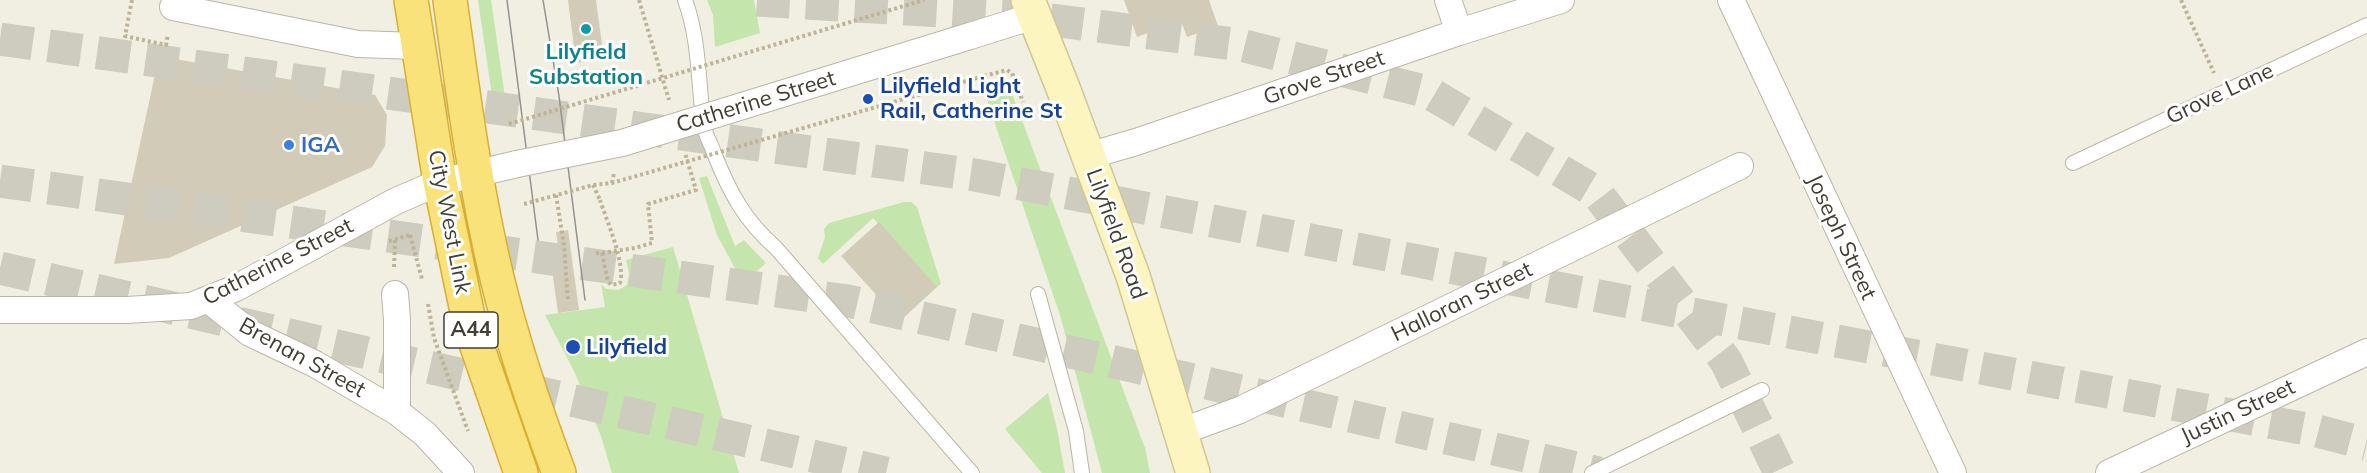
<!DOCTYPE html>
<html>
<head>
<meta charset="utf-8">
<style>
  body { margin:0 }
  canvas { display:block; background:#f1eee2 }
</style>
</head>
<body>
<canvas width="2367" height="473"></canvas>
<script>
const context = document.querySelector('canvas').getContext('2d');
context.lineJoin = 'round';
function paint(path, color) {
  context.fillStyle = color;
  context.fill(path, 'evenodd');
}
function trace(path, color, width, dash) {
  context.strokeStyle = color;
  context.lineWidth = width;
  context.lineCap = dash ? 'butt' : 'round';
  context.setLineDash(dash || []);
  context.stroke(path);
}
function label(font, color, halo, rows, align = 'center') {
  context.font = font + ' Mulish,sans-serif';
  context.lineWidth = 6;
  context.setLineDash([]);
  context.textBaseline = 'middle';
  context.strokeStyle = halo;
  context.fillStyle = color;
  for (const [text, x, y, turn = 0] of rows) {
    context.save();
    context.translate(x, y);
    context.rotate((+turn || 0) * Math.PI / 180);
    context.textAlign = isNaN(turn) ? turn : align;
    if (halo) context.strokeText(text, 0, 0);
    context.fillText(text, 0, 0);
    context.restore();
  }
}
const green = new Path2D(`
  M478 0H491L508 118 496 123Z
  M707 0H754L760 33 715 47 713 15Z
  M1011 91 1145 448 1150 473H1102L1060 315 987 100Z
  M707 176 735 246 744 240 766 263 743 283 717 235 699 178Z
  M904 202H911L917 207 941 284 937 287 873 218 823 264 818 258 825 237 824 229 829 223Z
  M673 247 739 473H612L601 436 575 373 545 315 605 307 600 277 601 284 606 289 618 290 627 285 629 274 626 260Z
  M1048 393 1057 429 1065 473H1042L1005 429Z`);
const building = new Path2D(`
  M568 0H596L604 59 576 63Z
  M1124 0H1209L1218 26 1187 37 1181 21 1137 37Z
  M159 56 375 95 387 115 385 146 372 167 169 258 114 264Z
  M879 222 937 287 900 321 841 256Z
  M568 230 579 310 558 313 549 248 558 246 556 232Z`);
const motorwayTunnel = new Path2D(`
  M757 0 1022 16 1241 45 1428 92 1596 192 1726 361 1780 473
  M0 39 975 175 1676 311 2317 431 2367 444
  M0 181 848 301 1599 473
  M0 268 886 473`);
const path = new Path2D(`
  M132 0 125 36 166 45 168 34
  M639 0 669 100
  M2181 0 2214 73
  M984 76 1007 70 1012 73 1023 102
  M612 183 614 173
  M593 185 600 200
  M556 195 564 245 568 302
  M410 235 422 279
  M389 241 410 235
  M596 253H602L604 263
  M602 253 635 248 652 243 648 204 696 190 685 153
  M394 267 395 240
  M428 304 434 338 468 431`);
const service = new Path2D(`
  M685 0C700 41 698 84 704 127 706 136 711 144 714 153 729 191 744 220 776 248L972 473
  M2073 163 2367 25
  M1038 294 1076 431 1082 473
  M1592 473 1762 390`);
const minor = new Path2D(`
  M1448 0 1459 32
  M1731 0 1953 473
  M173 7 358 44 417 46
  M970 36 1034 16
  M1088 156 1136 142 1459 32 1561 0
  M395 294 397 320V412
  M209 300 250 333 315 364 397 412 425 434 461 473
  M0 310H127L191 306 236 288 396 201 440 182 517 164
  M1180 432 1240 410 1740 166
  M2109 473 2367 352`);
const secondary = new Path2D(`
  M1028 0 1063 88 1133 276 1193 473`);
const trunk = new Path2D(`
  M411 0 440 182 470 326 521 473
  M450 0C463 93 475 186 497 278 513 344 535 409 559 473`);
const tram = new Path2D(`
  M507 0 538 240
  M543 0 559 96 585 300`);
const pathBridge = new Path2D(`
  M509 124 924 0
  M600 200C606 219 626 264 620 283L612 285 608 282 604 263
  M524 204 593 185 612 183 984 76`);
const minorBridge = new Path2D(`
  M517 164 622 143 970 36`);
const markers = [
  [586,29,6,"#0f9aa8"],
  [868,99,6,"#1a4fb4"],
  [289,145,6,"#3f7fe0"],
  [573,347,8,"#1a4fb4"]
];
const shields = [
  [471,330,54]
];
const shieldNames = [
  ["A44",471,330]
];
const cultureNames = [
  ["Lilyfield",586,52],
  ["Substation",586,77]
];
const streetNames = [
  ["Grove Street",1324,78,-19],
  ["Grove Lane",2220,94,-25],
  ["Catherine Street",756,102,-17],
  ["City West Link",449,222,79],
  ["Lilyfield Road",1116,234,70],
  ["Joseph Street",1841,237,65],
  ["Catherine Street",278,262,-27],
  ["Halloran Street",1462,302,-26],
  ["Brenan Street",302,358,29],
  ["Justin Street",2238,412,-25]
];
const transitNames = [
  ["Lilyfield Light",880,86],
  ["Rail, Catherine St",880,111],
  ["Lilyfield",586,347]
];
const shopNames = [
  ["IGA",301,145]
];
paint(green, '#c4e5ab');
paint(building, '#d2cbb8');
trace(motorwayTunnel, '#cecbbf', 33, [33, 16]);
trace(service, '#bcb7a5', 16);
trace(minor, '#bcb7a5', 28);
trace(secondary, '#d0c793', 36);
trace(trunk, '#d8af35', 36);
trace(path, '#bdb497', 4, [3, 3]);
trace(service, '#fff', 14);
trace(minor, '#fff', 26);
trace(secondary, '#fdf5c0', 33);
trace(trunk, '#fae27a', 33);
trace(tram, '#929292', 1.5);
trace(minorBridge, '#bcb7a5', 28, []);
trace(pathBridge, '#bdb497', 4, [3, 3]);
trace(minorBridge, '#fff', 26);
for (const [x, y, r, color] of markers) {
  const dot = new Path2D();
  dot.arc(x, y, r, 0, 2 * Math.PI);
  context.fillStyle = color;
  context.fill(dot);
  trace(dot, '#fff', 2);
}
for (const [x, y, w] of shields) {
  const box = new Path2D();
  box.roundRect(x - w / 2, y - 18, w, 36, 4.5);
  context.fillStyle = '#fff';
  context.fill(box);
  trace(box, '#423e33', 1.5);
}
label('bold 21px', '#423e33', null, shieldNames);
label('bold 22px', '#0d838f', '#fff', cultureNames);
label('22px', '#423e33', '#fff', streetNames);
label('bold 22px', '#164399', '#fff', transitNames, 'left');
label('bold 22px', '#366cbe', '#fff', shopNames, 'left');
</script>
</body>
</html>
